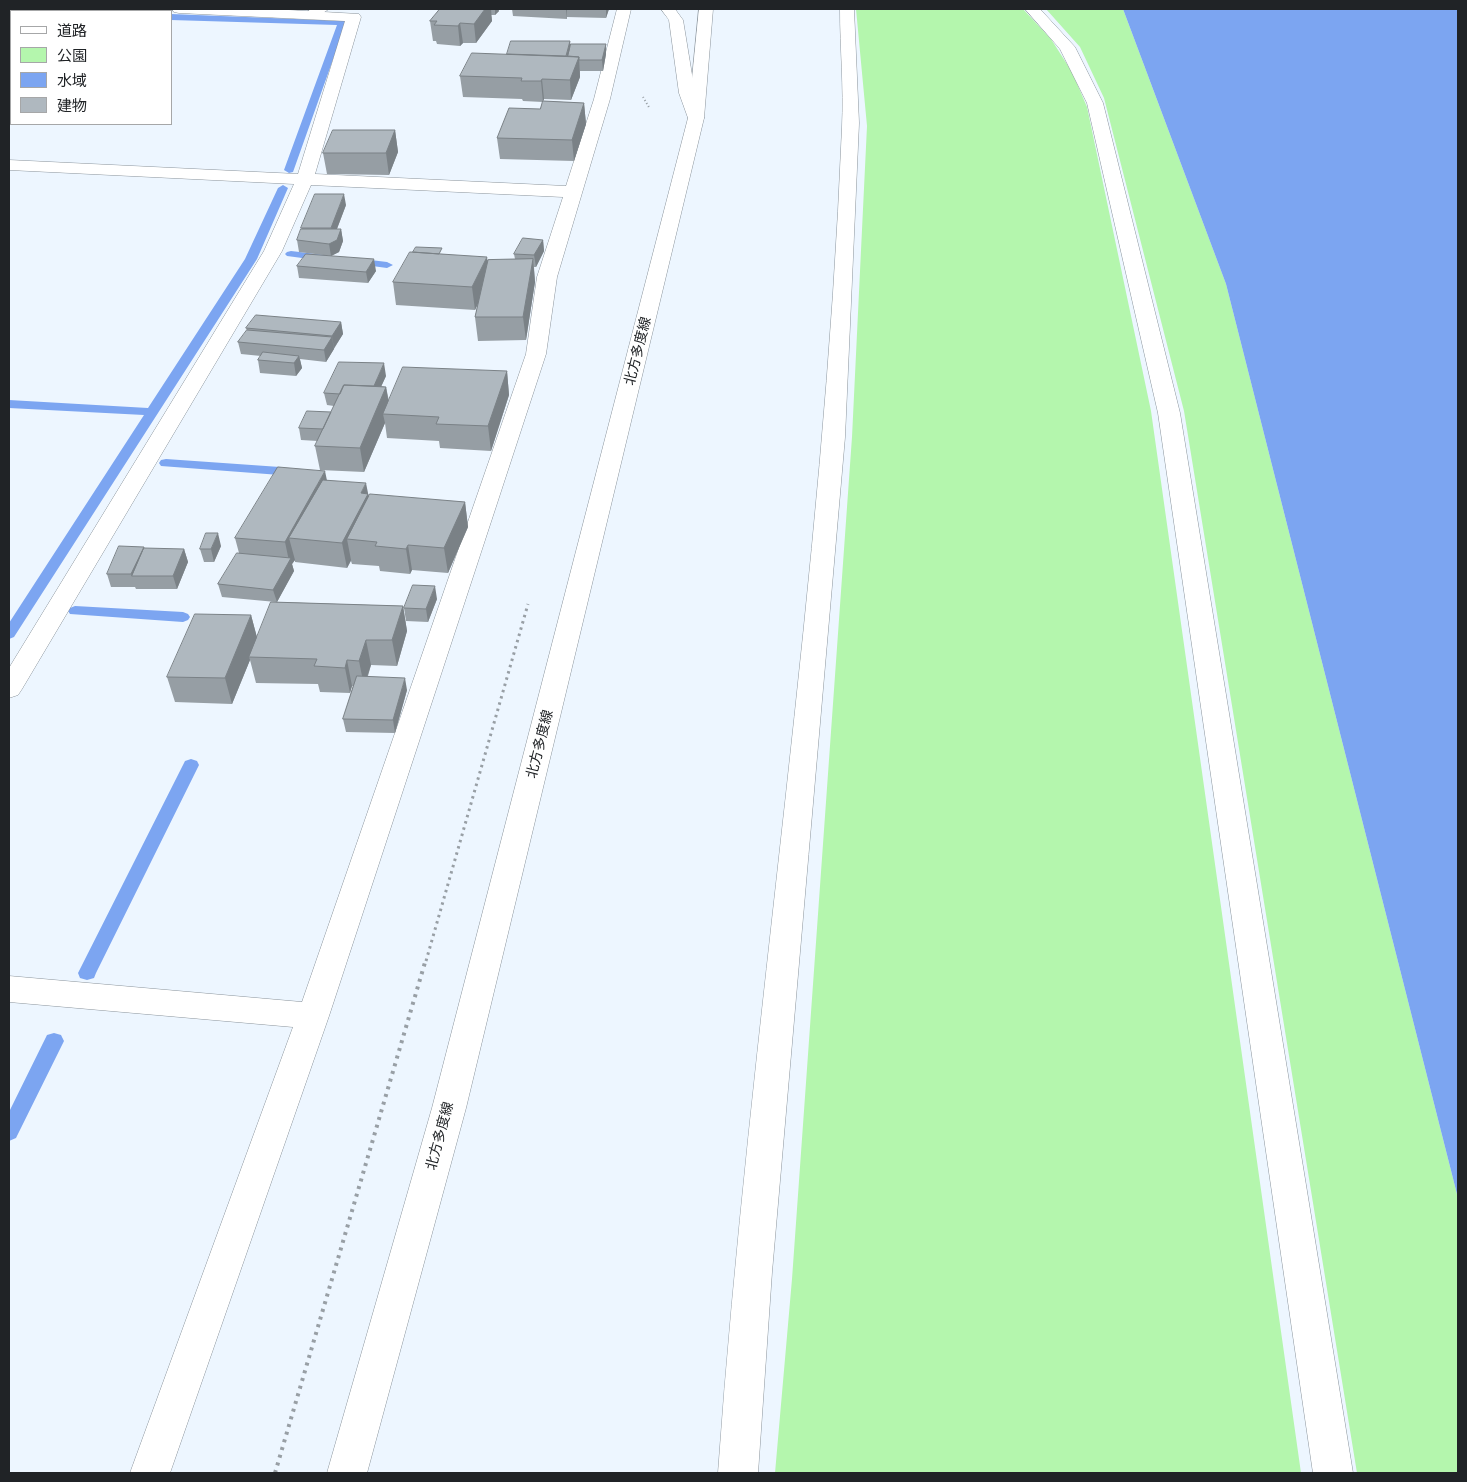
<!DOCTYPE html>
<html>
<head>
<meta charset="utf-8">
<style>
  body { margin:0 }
  #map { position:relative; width:1467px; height:1482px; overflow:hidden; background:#edf6ff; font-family:Raleway,"Noto Sans JP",sans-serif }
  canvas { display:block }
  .frame { position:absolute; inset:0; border:10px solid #202326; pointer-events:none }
  .legend { position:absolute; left:10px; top:10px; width:162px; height:115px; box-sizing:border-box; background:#fff; border:1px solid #a6a7a8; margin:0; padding:6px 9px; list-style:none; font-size:15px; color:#202326 }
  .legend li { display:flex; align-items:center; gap:10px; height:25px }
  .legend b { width:25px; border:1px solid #a6a7a8 }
</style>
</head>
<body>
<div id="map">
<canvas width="1467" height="1482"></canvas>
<div class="frame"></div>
<ul class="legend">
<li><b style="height:6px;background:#fff"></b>道路</li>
<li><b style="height:14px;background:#b4f6ad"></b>公園</li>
<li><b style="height:14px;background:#7ca5f1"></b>水域</li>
<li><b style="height:14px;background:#afb8bf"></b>建物</li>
</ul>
</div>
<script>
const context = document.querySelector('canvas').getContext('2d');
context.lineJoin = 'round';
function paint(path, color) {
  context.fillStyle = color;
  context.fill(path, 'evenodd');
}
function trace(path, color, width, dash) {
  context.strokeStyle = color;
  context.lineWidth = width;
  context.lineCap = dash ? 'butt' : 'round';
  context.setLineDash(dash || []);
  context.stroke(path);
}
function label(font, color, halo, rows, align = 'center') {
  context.font = font + ' Raleway,"Noto Sans JP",sans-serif';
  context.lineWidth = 4.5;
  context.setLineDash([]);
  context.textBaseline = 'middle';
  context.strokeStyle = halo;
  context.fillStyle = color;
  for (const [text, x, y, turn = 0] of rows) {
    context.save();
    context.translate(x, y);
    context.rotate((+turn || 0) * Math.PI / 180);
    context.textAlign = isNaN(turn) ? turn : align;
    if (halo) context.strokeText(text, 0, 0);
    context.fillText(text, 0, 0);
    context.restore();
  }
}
const green = new Path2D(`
  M856 9H1023L1051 39 1072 72 1087 107 1151 411 1301 1473H775L792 1279 852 437 867 126Z
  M1046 9H1123L1226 284 1458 1198V1473H1357L1184 411 1104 98 1080 47Z`);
const water = new Path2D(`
  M1123 9H1458V1198L1226 284Z`);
const stream = new Path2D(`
  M171 14 345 21 346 23 293 172 289 173 284 170 337 25 171 20Z
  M283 185 288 188 257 259 14 637 9 639V623L144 415 9 408V400L148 408 245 259 278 188Z
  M291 251 325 255 331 258 325 261 287 256 285 254 287 252Z
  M354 258 387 262 393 265 387 268 350 263 348 261 350 259Z
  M166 459 280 467 287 471 280 475 161 466 159 463 161 460Z
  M75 606 183 612 188 614 190 617 188 620 183 622 70 614 68 611 70 608Z
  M191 759 197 761 199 765 96 973 94 978 87 980 80 978 78 973 183 765 185 761Z
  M54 1033 61 1035 64 1041 16 1138 9 1141V1112L47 1035Z`);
const pathFar2 = new Path2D(`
  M643 97 650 109`);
const pathFar1 = new Path2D(`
  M426 961 528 604`);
const path = new Path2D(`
  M275 1473 426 959`);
const service = new Path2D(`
  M311 9H329L315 18H305L303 15Z
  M840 9H854L859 123 845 437 772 1272 758 1473H718C750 1024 824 578 842 127 844 88 840 48 840 9Z
  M1025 9H1040L1075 47 1103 103 1180 413 1353 1473H1313L1158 413 1087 103 1060 49Z`);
const minor = new Path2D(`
  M9 9H34L33 11H11V14H9Z
  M172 9H271L359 14 361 17 315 174 566 186 594 99 617 9H631L610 99 557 277 546 354 329 1016 170 1473H130L293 1027 9 1002V976L302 1002 526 354 537 277 563 197 311 185 282 251 22 689 18 695 9 698V668L264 251 294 184 9 170V160L298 174 345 21 179 13 174 12Z
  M661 9H675L683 20 695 93 704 118 702 122H690L688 118 679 93 669 20Z`);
const primary = new Path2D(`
  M699 9H713L704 118 466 1108 367 1473H327L432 1108 688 118Z`);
const wall = new Path2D(`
  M440 9H495V10V9H498L499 11 495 15H491L492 21 476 43H463L460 46 437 44 436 41H433L430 21Z
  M512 9H609L606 18 567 17V19L513 16Z
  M570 41V48L606 44V54L603 71H580V77L571 100 544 99 543 101 584 103 586 124 574 161 500 159 497 138 540 109 543 102 523 101 522 99 463 97 460 76 507 54Z
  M395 130 398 152 389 175 327 174 323 153Z
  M346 205 337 229H341L343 241 339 252 331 256 376 271 368 283 299 278 297 266 331 256 299 252 297 240 302 229 301 228Z
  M543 240 544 251 536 267H534L535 282 526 340 478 341 475 317 478 303 475 310 396 305 393 282 413 252 443 254 488 260 515 259 514 254Z
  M341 322 343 334 326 362 300 359 302 368 296 376 260 373 258 360 261 356 241 354 238 342 247 331 246 328Z
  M507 371 509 395 491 451 440 448 439 441 387 438 385 423 364 472 320 470 315 446 318 441 301 440 299 428 331 412 334 406 327 405 324 393 386 376 381 386 386 387 389 401Z
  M327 480 368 494 369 496 465 502 468 527 448 573 412 570 410 574 380 571 379 566 352 564 351 561 347 568 295 562V560L292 564 294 571 277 602 403 606 407 631 397 666 371 665 368 676 407 690 395 733 346 732 343 719 353 686H352L350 693 320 692 318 684 256 683 250 660 232 704 175 702 167 677 251 615 257 638 276 602 222 597 218 584 239 553 235 538Z
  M221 546 214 562H204L200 549Z
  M144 549H184L188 562 177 589H136L135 587H111L107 574Z
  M437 599 428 622 406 621 404 608Z`);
const shadedWall = new Path2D(`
  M485 9H491L492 21 476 43 474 24Z
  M495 9H498L499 11 495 15Z
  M566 9H567V19Z
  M606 9H609L606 18Z
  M460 23 463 43 460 46 458 26Z
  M570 41 571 51 568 60 566 58Z
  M606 44V54L603 71 602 60Z
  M579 57 580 77 571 100 570 80Z
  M542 79 544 99 543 102 541 81Z
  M584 103 586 124 574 161 572 140Z
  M395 130 398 152 389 175 386 153Z
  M344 194 346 205 333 239 331 228Z
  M341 229 343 241 339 252 331 256 329 244Z
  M543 240 544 251 536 267 534 255Z
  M487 257 490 280 475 310 472 287Z
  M374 259 376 271 368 283 366 272Z
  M533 259 535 282 526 340 523 317Z
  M341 322 343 334 334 348 332 336Z
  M332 337 334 349 326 362 324 350Z
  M299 356 302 368 296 376 294 363Z
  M384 363 386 376 372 407 370 395Z
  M507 371 509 395 491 451 488 426Z
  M386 387 390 411 383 414 385 423 364 472 360 448Z
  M325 471 330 495 289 538 295 560 292 564 294 571 277 602 273 590 289 561 285 542Z
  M366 483 373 518 347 539 351 560 347 568 342 543 361 493Z
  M465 502 468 527 448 573 444 548Z
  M218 533 221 546 214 562 211 549Z
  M408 545 412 570 410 574 406 549Z
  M144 547 148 560 132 576 131 574Z
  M184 549 188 562 177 589 173 576Z
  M435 586 437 599 428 622 426 609Z
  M403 606 407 631 397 666 392 640Z
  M251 615 258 641 249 657 250 660 232 704 225 678Z
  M366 640 371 665 364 686 359 661Z
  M347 660 352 686 350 693 345 668Z
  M405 678 407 690 395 733 393 720Z`);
const building = new Path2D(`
  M440 9H485L474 24 460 23 458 26 434 25 437 21H430Z
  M511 41H570L566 56 507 54Z
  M571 44H606L602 60H579V57L568 56Z
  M472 53 579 57 570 80 542 79 541 81H521L522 78 460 76Z
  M543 101 584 103 572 140 497 138 509 108 540 109Z
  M333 130H395L386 153H323Z
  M315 194H344L331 228H301Z
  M301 229H341L337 240 329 244 297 240Z
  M523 238 543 240 534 255 514 254Z
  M416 247 442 248 439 254 413 252Z
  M410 252 487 257 472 287 393 282Z
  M306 254 374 259 366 272 297 266Z
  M533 259 523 317H475L488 260Z
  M256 315 341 322 332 336 246 328Z
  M247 330 332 337 324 350 238 342Z
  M263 352 299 356 294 363 258 360Z
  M339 362 384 363 374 386 344 385 340 394 324 393Z
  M403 367 507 371 488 426 436 424 439 417 383 414Z
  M344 385 386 387 360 448 315 446Z
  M307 411 331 412 323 429 299 428Z
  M278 467 325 471 285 542 235 538Z
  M323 480 366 483 361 493 368 494 342 543 289 538Z
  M370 494 465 502 444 548 408 545 406 549 375 546 377 542 347 539Z
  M206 533H218L211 549H200Z
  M119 546 144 547 131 574H107Z
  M144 548 184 549 173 576H132Z
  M237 553 291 558 273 590 218 584Z
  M413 585 435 586 426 609 404 608Z
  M271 602 403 606 392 640H366L359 661 347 660 345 668 314 666 317 659 249 657Z
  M195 614 251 615 225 678 167 677Z
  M357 676 405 678 393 720 343 719Z`);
const streetNames = [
  ["北方多度線",638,351,-76],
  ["北方多度線",540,744,-76],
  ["北方多度線",440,1136,-75]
];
paint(green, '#b4f6ad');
paint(water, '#7ca5f1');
paint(stream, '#7ca5f1');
trace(service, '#8b949c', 1);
trace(minor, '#8b949c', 1);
trace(primary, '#8b949c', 1);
trace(pathFar2, '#989fa5', 2, [1, 2.5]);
trace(pathFar1, '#989fa5', 3, [2.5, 4]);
trace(path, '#989fa5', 4, [3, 5]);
paint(service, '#fff');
paint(minor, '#fff');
paint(primary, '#fff');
paint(wall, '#969ea4');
paint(shadedWall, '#7a8186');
paint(building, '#afb8bf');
trace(building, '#7a8186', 1);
label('14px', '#202326', '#fff', streetNames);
</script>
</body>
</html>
